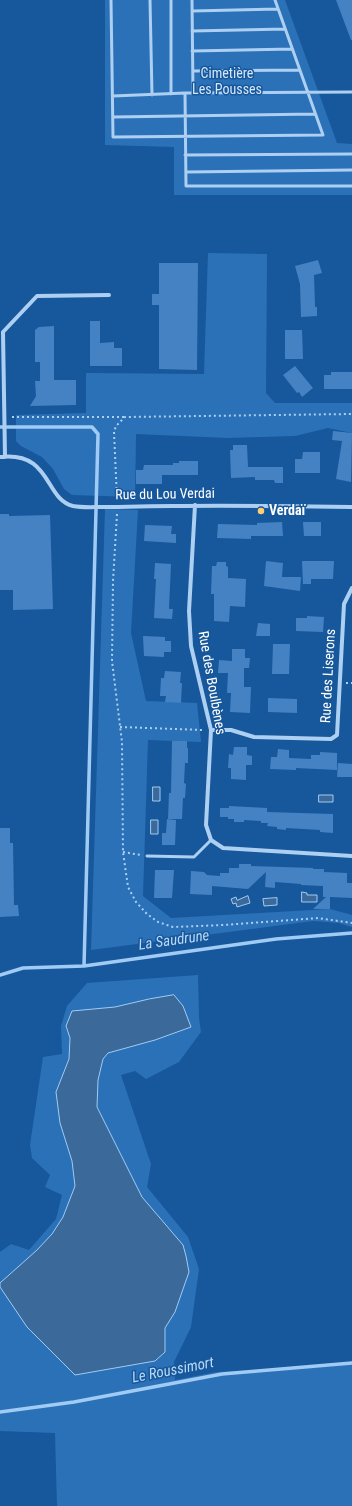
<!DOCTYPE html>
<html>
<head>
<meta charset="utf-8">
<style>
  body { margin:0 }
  canvas { display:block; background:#17579b }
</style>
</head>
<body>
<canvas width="352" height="1506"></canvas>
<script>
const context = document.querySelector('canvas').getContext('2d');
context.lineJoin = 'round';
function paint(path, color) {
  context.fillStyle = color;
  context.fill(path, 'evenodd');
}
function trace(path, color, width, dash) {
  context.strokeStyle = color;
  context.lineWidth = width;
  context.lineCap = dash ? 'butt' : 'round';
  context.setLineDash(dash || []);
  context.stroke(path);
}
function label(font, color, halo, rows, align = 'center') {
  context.font = font + ' "Roboto Condensed",sans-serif';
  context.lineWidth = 3;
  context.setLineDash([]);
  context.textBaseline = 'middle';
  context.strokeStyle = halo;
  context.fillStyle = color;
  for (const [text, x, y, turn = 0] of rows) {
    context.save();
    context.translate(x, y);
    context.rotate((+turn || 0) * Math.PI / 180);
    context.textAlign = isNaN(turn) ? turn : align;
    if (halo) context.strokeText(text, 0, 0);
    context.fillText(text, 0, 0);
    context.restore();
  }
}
const green = new Path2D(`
  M105 0H285L337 143 352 144V195H174V147L105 145Z
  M208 253 267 254 266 393 275 403H352V433L328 428 295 436 228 438 136 434 135 497 72 495 64 489 53 469 42 457 21 446 16 441V415L86 413V373L204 374Z
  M105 509 138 510 131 633 146 701 197 703 201 742 148 740 143 896 171 918 330 909 352 915V927L339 923 313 921 91 950Z
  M198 975 199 1018 201 1032 179 1062 146 1079 135 1071 121 1075 151 1164 147 1187 188 1237 199 1269 191 1327 174 1362 175 1380 216 1372 322 1367 343 1365 352 1362V1506H57L55 1433 0 1431V1252L11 1244 29 1250 56 1219 62 1195 45 1187 50 1175 32 1158 30 1145 43 1057 62 1054 61 1026 67 1006 87 983Z`);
const water = new Path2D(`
  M153 787H160V801H153Z
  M319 795H333V802H319Z
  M151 820H158V834H151Z
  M302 892 307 893V895H317V902H302Z
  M248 896 250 903 237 907 236 903 233 904 231 899 236 897 237 900Z
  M277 898V905L264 906 263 899Z
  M174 995 183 1006 191 1027 155 1040 108 1053 103 1059 98 1080 97 1107 142 1197 183 1245 186 1256 189 1272 175 1312 165 1328V1352L155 1361 75 1375 27 1327 0 1287V1283L37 1250 52 1234 63 1217 75 1186 72 1161 60 1123 56 1092 69 1059 70 1038 66 1026 72 1011 115 1007 149 999Z`);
const stream = new Path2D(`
  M0 427H92L98 434 84 966
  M0 975 23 968 84 966 276 939 352 933
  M0 1412 74 1402 222 1374 352 1363`);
const building = new Path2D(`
  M336 0H352V40H351Z
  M318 260 322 273 314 275 315 307H317V316L301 317 300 284 295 266Z
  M159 263H198L197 370 159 369V305H152V294H159Z
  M90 321H100V343L114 342V348H122V366H90Z
  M54 326V380H76V405L30 406 36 396 35 381H40V362H35V330L39 327Z
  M285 330H302L303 359H285Z
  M295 366 313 388 302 397 299 392 297 393 283 375Z
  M331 372H352V389H324V375H331Z
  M333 431 352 433 351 482 336 479 342 441 332 440Z
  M233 445H247L248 467H283V483H275L274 480H255V477L231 478 230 450H233Z
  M303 452H320V473H295V459H302Z
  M179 461H198V475H162V484H136V470H143L144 465H173V463H179Z
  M0 514H9V516L50 515 53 609 13 610V590H0Z
  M282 522 283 536H251V539L217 538 218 524 257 525V523Z
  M303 522H321V536H304Z
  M145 525 172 526 171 534H176V543L144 541Z
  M266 561 283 563 282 577H301L300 591 264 586Z
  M302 561H334L333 579H311V584H303Z
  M217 562H226V566L228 567V578L246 579 245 607 230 606 229 622 214 621V594H211L212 566H216Z
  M155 563 171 564 169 609H173L172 619 154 618 156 579H154Z
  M307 616 324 617 323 632 296 631V618H307Z
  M258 623 270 624V636H256Z
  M143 636 165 637V641H171V652H164V657L144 656Z
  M273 644H290L289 674H272Z
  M232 649H245V658H250L249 668H244V687H251L250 713 230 712 231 693H227L228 673H218L219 660 232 661Z
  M165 671 181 672 180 683H182L181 703 165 702 166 696H160L161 678H164Z
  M268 698 297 699V713L268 712Z
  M172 741H187V748H188V763H185L184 783 186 784 185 798H183L182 819H168L169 793H171Z
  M234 747H247V755L252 756V765H246V780L231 779V768H228L229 754 233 755Z
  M278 749 289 750V758L311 759V755H320V752L337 753V770L296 768V770L270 769 271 757H277Z
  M338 763 352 764V777H337Z
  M229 806 267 808V812L333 814V833L320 832V830L286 828V830L277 829V827L267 826 268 823H261V821L244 820V822H234V819H228V817H220V808H229Z
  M167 819 176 820 175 845H162V833H166Z
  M0 828H10V843H13L14 905H18L19 916 0 917Z
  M239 864H251V866L313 868V869H324V872L347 873V883H352V898L330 897V909H313L326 897H323V886L301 885V884L275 882V888L265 887 266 872 248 889 212 886V895L190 894 191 871 204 872 207 875 220 876V873H229V868H239Z
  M155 870H174L172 898H154Z`);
const path = new Path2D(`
  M12 417H124
  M117 499 114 432 116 426 125 417 352 414
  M117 514 113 581 112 661 122 742 123 852 128 887 136 902 147 914 158 922 173 927 224 925 318 918 352 923
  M346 683H352
  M120 727 203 730
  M123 852 141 855`);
const lane = new Path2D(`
  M111 0 113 137 323 135 275 0
  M150 0 152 95
  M171 0V94
  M192 0 193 93
  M192 11 278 9
  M192 31 285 29
  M192 51 292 49
  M193 71 299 70
  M185 93 186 186H352
  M113 96 185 93 352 92
  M113 117 315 114
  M185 155 352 154
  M186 172 352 170
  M147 856 194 857 211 840`);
const street = new Path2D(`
  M0 457C52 451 44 499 73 506 83 508 94 507 103 507 127 507 150 506 173 506 233 505 292 506 352 507
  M5 457 3 332 37 296 109 295
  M195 505 189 611 191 646 211 730 206 825 211 840 223 848 352 856
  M211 730H231L254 737 331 739 337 735 344 604 352 588`);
const markers = [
  [261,511,4,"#ffce6e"]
];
const parkNames = [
  ["Cimetière",227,74],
  ["Les Pousses",227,90]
];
const streetNames = [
  ["Rue du Lou Verdai",165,495,-1],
  ["Rue des Liserons",329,676,-87],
  ["Rue des Boulbènes",211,683,80]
];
const poiNames = [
  ["Verdaï",269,511]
];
const waterNames = [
  ["La Saudrune",174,941,-8],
  ["Le Roussimort",173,1371,-11]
];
paint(green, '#2b71b8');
paint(water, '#3b6999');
trace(water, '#a0cbf4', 1);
trace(stream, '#a0cbf4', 3.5);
paint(building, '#4482c3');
trace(path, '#adcff2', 2, [2, 3]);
trace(lane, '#adcff2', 3);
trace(street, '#adcff2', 4);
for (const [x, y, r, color] of markers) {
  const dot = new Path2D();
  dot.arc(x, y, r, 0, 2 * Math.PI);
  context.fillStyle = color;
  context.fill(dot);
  trace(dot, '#17579b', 1.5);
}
label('14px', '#d5e8fc', '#17579b', parkNames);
label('14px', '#fff', '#17579b', streetNames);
label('bold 14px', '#fff', '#17579b', poiNames, 'left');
label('italic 15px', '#b9d9f8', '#17579b', waterNames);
</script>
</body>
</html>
